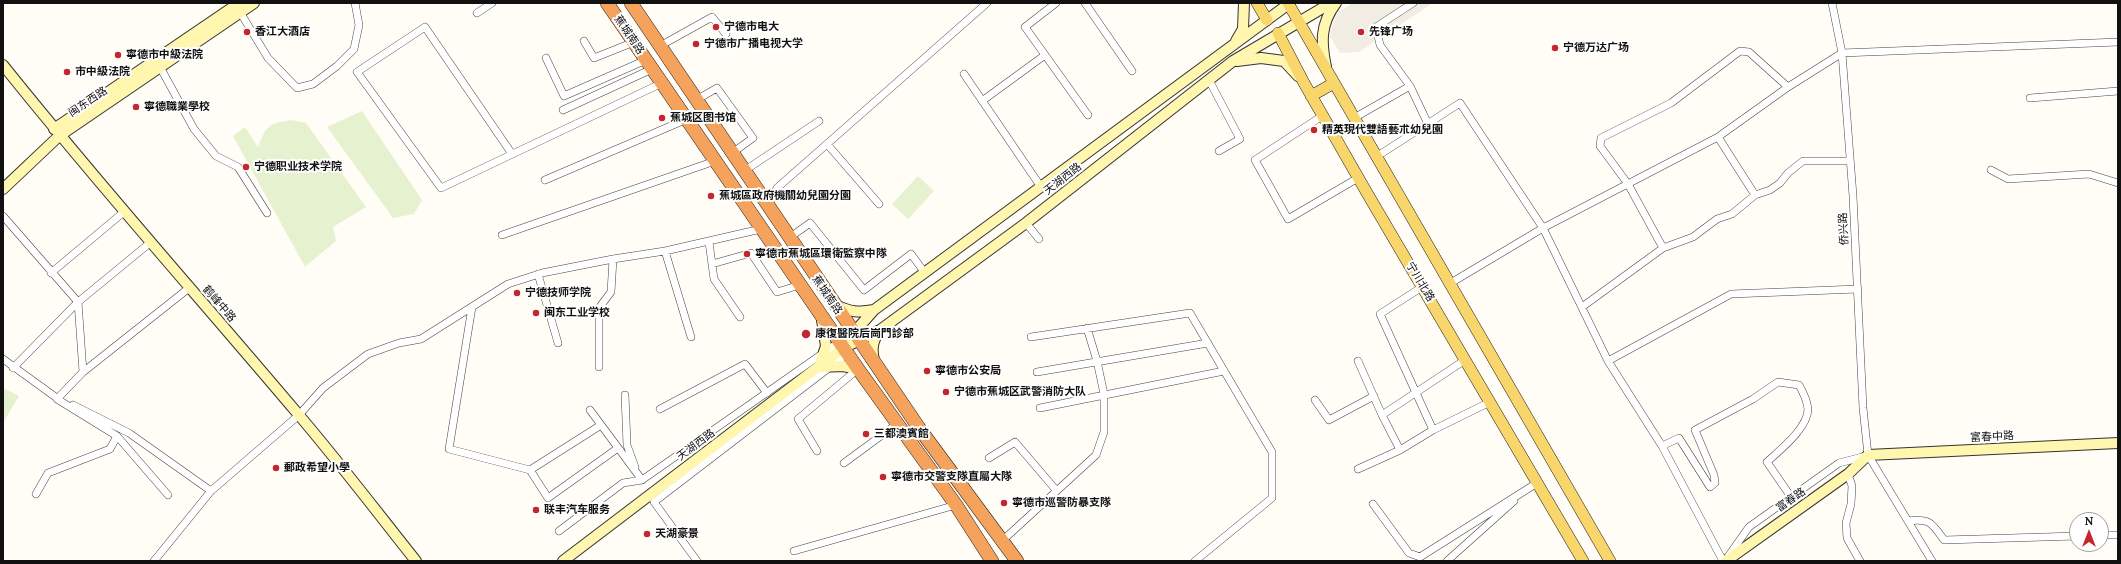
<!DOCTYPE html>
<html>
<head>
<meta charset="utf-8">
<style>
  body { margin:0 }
  #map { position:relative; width:2121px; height:564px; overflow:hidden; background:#fffdf5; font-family:Lora,serif }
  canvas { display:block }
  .frame { position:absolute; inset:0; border:4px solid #111; pointer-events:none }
  .north { position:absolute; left:2069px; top:512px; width:40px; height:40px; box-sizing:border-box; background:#fff; border:1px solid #a0a0a0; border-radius:50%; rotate:0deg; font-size:11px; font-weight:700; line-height:16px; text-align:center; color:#111 }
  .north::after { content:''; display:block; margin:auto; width:14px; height:18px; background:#c4262e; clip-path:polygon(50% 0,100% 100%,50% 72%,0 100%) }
</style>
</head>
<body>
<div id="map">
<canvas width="2121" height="564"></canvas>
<div class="frame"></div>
<div class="north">N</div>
</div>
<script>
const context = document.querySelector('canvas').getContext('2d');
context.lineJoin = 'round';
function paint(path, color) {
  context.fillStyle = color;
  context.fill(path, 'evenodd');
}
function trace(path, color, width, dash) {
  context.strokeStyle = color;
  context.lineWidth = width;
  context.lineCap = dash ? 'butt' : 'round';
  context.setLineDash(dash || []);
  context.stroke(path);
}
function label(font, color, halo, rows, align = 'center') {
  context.font = font + ' Lora,"Noto Sans SC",serif';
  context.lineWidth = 4;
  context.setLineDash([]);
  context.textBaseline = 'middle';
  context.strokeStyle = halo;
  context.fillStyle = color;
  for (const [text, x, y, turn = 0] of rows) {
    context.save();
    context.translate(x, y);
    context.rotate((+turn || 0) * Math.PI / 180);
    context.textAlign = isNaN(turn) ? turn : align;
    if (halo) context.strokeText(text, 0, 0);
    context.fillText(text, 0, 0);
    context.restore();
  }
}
const pitch = new Path2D(`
  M362 111 422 200 414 214 393 218 327 127Z
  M291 120 306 123 366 207 333 227 336 241 305 267 233 136 245 127 258 147C267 125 268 124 291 120Z
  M918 176 934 191 908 219 892 204Z
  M3 388 19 396 3 423Z`);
const plaza = new Path2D(`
  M1353 3H1433L1359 52 1340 53 1330 36 1332 27 1338 12Z`);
const street = new Path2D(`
  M1056 3 1025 27 1088 115
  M1085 3 1132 71
  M1413 3 1376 27 1380 45 1410 86 1428 124
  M1832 3 1842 53 1853 196 1863 408 1868 455 1932 561
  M240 12 268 58 297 88 313 84 337 66 354 49 359 25 355 3
  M477 13 492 3
  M584 41 594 58 634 42
  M660 46 712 17 726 34
  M546 58 564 96 646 60
  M160 67 194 129 216 156 238 167 267 213
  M964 74 1041 187
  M1209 80 1240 139 1219 151
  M2030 98 2118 91
  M696 100 717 88 753 138 732 153
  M982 101 1045 55
  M563 110 652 69
  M1322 116 1255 160 1288 219 1358 178
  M1354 118 1410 86
  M1718 137 1755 195
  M827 144 879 204
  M512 154 425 27 357 72 441 188 662 83
  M1376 157 1460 103 1543 228 1608 361 1662 446 1723 561
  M1991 170 2008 179 2089 174 2118 183
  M744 171 819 121
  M545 180 687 119
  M768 206 777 188 987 3
  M3 216 78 302 83 372 57 399 117 436 168 495
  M1026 223 1039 239
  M502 235 715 161
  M789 238 810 223 864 290 911 254 925 273
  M709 242 714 279 740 317
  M1663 248 1628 184 1600 146 1601 138 1671 103 1740 51 1749 52 1788 87
  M665 251 691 337
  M712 264 751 253 777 292 800 285
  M51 273 125 211
  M538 274 558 343
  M1449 284 1543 228 1718 137 1788 87 1842 53 2118 42
  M1422 287 1380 314 1433 430 1490 402
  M472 307 449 449 530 470
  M1582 307 1663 248 1693 237 1717 219 1732 214 1755 195 1770 190 1780 183 1788 173 1803 161H1850
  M1031 337 1190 313 1272 452V498L1195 561
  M3 359 61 401
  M1358 361 1382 415
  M1608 361 1731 294 1858 289
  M599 367V308L611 292 613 259
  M13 368 78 302 151 242
  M83 372 189 288
  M1037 372 1208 343
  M625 395 627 445 635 467
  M1315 400 1329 420 1374 396
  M73 405 129 433 211 491
  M1040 408 1224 371
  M660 409 745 364 767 393
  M590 410 642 480 839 342
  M601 425 530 470 548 498 618 448
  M1433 430 1400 450 1382 415 1465 360
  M1662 446 1679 438 1710 487 1715 483 1714 475 1695 430 1753 399 1778 382 1799 385C1803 392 1807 400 1808 409 1808 428 1780 450 1767 462L1791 497
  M817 451 798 419 858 369
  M989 458 1015 442 1056 490
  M844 463 897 424
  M1358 469 1400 450
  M1848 474 1852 486 1851 504 1846 523 1847 538 1860 561
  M36 494 48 473 110 449 117 436
  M1373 504 1409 553 1420 557 1537 483
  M1908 521C1930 518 1932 523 1944 540L2077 536
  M559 531 623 483 642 480
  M2101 535H2118
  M1003 540 1096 455 1104 432V394L1097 361 1087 328
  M794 551 956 505
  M1727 558 1749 527 1839 463 1866 456
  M154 561 211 491 299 415 323 388 368 354 399 343 421 339 508 284 542 273 613 259 665 251 761 229
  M697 561 654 502 847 354
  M1447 561 1514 501`);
const secondary = new Path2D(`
  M1236 41 1243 29 1244 3
  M1237 61 1261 58 1284 61 1298 76
  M3 65C98 184 200 298 298 414 339 462 377 512 416 561
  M1326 67C1321 43 1320 24 1336 3
  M54 129 239 3
  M3 189 59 136 254 3
  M836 305C850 312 859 313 874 310
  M850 337 874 310 1290 3
  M874 360C871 348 873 340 880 330
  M819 367 826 346 822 320
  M819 367 843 366 858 369
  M563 561 843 348 880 330 1026 223 1233 61 1331 3
  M1726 561 1848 474 1868 455 2118 443`);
const primary = new Path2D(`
  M1257 3 1267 20
  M1288 3 1610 561
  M1278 33 1304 83 1367 193 1583 561
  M1311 96 1334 83`);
const highway = new Path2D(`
  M607 3 858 369 956 505 992 561
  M631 3 919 428 1017 561`);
const markers = [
  [716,27,4,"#c4262e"],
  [247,32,4,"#c4262e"],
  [1361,32,4,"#c4262e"],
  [696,44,4,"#c4262e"],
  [1555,48,4,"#c4262e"],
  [118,55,4,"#c4262e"],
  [67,72,4,"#c4262e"],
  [136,107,4,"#c4262e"],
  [662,118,4,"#c4262e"],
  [1314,130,4,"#c4262e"],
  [246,167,4,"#c4262e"],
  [711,196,4,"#c4262e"],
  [747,254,4,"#c4262e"],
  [517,293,4,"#c4262e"],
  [536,313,4,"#c4262e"],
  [806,334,5,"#c4262e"],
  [927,371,4,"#c4262e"],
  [946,392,4,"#c4262e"],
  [866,434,4,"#c4262e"],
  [276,468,4,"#c4262e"],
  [883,477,4,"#c4262e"],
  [1004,503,4,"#c4262e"],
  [536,510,4,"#c4262e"],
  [647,534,4,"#c4262e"]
];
const poiNames = [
  ["宁德市电大",724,27],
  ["香江大酒店",255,32],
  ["先锋广场",1369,32],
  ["宁德市广播电视大学",704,44],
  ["宁德万达广场",1563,48],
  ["寧德市中級法院",126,55],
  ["市中級法院",75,72],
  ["寧德職業學校",144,107],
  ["蕉城区图书馆",670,118],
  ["精英現代雙語藝朮幼兒園",1322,130],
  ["宁德职业技术学院",254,167],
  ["蕉城區政府機關幼兒園分園",719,196],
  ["寧德市蕉城區環衛監察中隊",755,254],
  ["宁德技师学院",525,293],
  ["闽东工业学校",544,313],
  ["康復醫院后崗門診部",815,334],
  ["寧德市公安局",935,371],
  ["宁德市蕉城区武警消防大队",954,392],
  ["三都澳賓館",874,434],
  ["郵政希望小學",284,468],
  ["寧德市交警支隊直屬大隊",891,477],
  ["寧德市巡警防暴支隊",1012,503],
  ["联丰汽车服务",544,510],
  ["天湖豪景",655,534]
];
const streetNames = [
  ["蕉城南路",629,35,56],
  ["闽东西路",88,102,-34],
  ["天湖西路",1063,179,-38],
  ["侨兴路",1844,229,-93],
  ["宁川北路",1420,282,59],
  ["蕉城南路",827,295,56],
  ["鹤峰中路",219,304,49],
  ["富春中路",1992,437,-3],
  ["天湖西路",696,445,-37],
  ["富春路",1791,500,-35]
];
paint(pitch, '#e6f2cf');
paint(plaza, '#f1ede2');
trace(street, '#444', 8);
trace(secondary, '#333', 12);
trace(primary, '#222', 12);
trace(highway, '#222', 14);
trace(street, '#fff', 7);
trace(secondary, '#fff6b0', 10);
trace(primary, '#f9d66b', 11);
trace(highway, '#f5a25d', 13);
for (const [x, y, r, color] of markers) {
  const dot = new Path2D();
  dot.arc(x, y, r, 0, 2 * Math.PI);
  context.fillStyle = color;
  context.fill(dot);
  trace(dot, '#fff', 1.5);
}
label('bold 11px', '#111', '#fff', poiNames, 'left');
label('11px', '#111', '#fff', streetNames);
</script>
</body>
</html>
